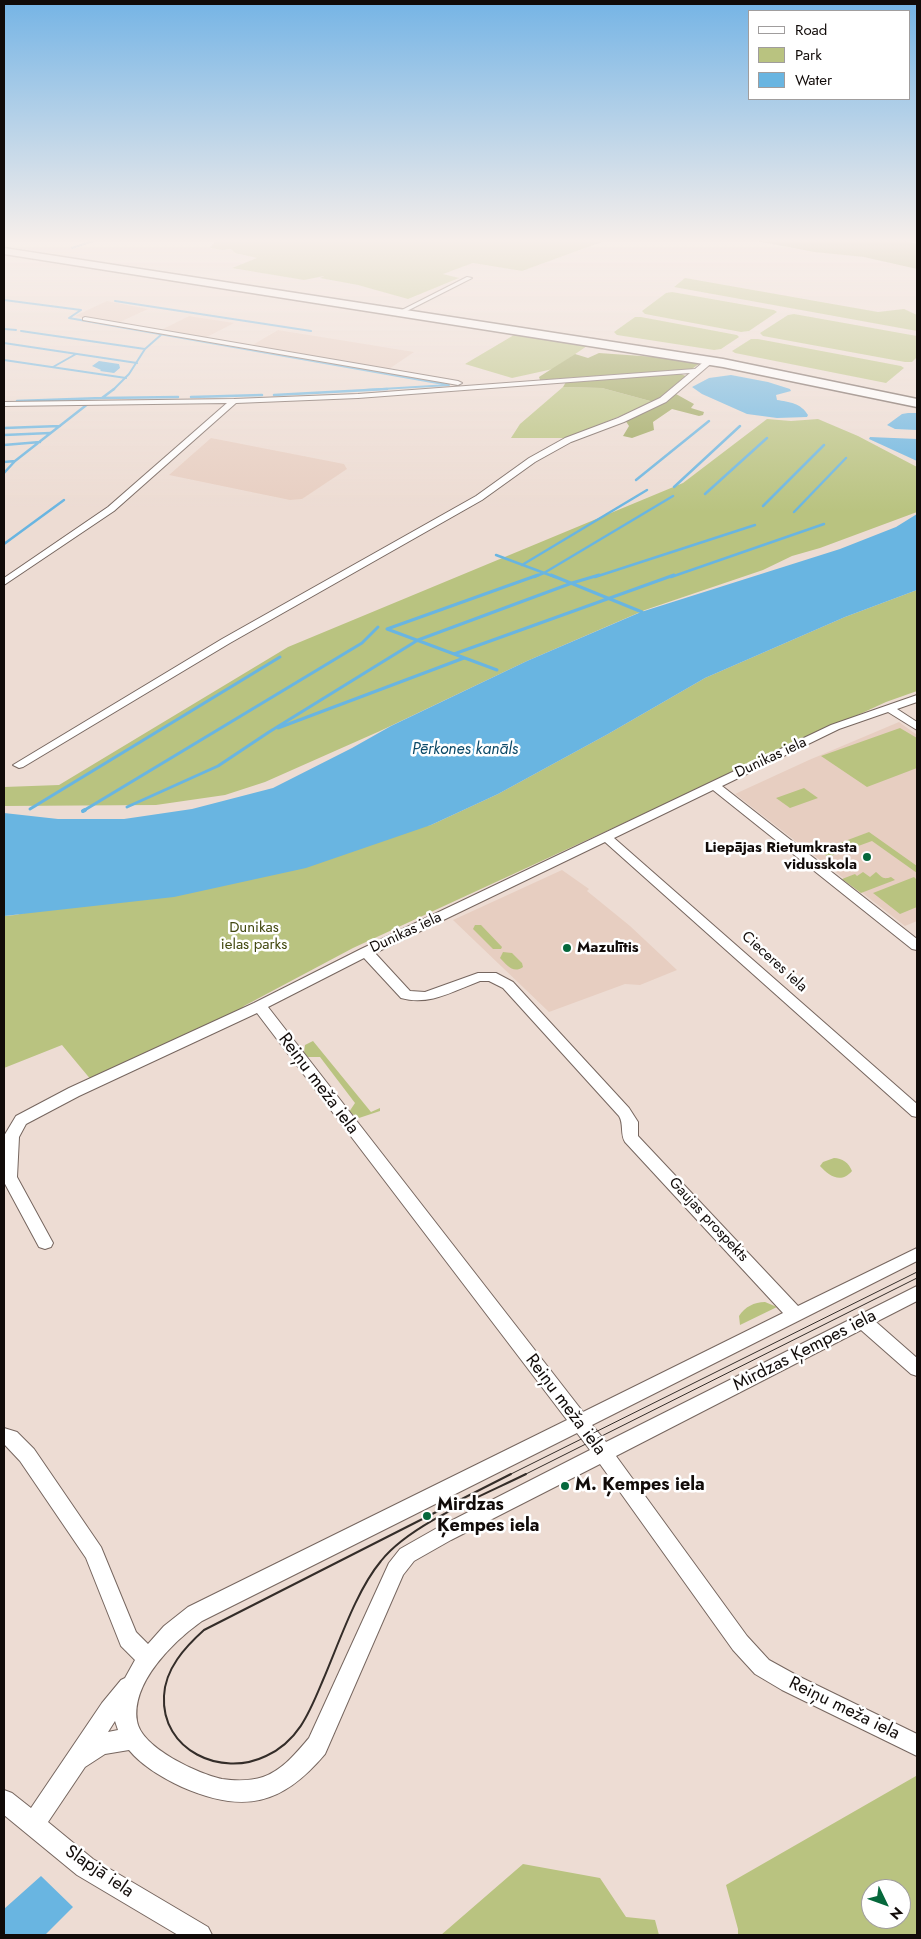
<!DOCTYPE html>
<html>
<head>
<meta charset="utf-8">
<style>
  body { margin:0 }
  #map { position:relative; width:921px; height:1939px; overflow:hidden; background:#eddcd3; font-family:Jost,sans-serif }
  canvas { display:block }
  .frame { position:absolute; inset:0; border:5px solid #110b09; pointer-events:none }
  .legend { position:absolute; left:748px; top:10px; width:162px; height:90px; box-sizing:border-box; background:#fff; border:1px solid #a09d9d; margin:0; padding:6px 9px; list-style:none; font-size:15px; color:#110b09 }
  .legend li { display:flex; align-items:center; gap:10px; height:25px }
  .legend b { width:25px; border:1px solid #a09d9d }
  .north { position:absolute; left:861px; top:1879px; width:50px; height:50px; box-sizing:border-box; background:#fff; border:1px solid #a09d9d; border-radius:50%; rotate:132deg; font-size:14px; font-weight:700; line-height:20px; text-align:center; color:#110b09 }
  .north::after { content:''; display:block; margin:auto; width:18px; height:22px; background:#06683c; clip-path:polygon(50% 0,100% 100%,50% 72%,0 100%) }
</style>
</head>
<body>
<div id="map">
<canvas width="921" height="1939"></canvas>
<div class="frame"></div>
<ul class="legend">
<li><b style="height:6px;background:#fff"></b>Road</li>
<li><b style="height:14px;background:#b9c380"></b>Park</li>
<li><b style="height:14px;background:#69b5e1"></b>Water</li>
</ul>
<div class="north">N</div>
</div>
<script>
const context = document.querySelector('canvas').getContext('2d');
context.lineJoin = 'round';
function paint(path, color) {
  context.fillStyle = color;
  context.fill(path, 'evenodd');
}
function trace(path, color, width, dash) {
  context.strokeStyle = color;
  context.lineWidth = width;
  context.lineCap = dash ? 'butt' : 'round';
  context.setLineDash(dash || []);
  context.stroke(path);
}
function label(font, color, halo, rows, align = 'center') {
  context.font = font + ' Jost,sans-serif';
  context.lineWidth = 5;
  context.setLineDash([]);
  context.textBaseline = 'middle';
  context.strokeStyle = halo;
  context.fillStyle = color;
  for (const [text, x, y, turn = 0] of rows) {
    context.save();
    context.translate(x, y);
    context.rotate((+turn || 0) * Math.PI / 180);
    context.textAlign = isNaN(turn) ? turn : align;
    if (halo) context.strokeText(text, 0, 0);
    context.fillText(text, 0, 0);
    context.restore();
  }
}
const built = new Path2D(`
  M107 301 148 309 118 323 75 316Z
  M189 316 234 323 205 338 161 330Z
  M278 330 414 352 389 369 251 346Z
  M211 438 344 464 347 469 302 499 290 500 169 475Z
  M899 722 917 735V921L905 926 735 794 809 760Z
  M562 870 589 889 587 891 630 926 677 970 640 985 625 984 549 1012 453 920Z`);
const green = new Path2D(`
  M217 240H607L522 271 473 263 443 274 459 278 408 299 358 285 320 278 324 276 304 280 232 268 257 258 235 253 231 249 222 250 210 248Z
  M685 278 878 312 904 309 917 315V331L674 287Z
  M672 292 774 310 777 312 749 331 741 332 645 314 642 311 666 293Z
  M794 314 917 336V357L912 362H905L763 336 760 333 788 315Z
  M635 317H641L737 335 739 337 721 349 714 350 617 335 614 332Z
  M514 335 587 346 553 369 512 378 465 364Z
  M751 339H758L901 366 904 368 886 383 735 353 732 351Z
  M563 387 602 388 654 402 567 438H511L520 424Z
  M767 419 791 421 818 419 858 436 917 467V512L820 548 792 556 763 570 645 610 527 661 380 731 265 782 225 795 156 805 4 806V787L59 785 288 647 683 483Z
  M917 590V691L886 702 353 948 244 1006 238 1012 92 1081 62 1045 4 1068V916L15 915 431 825 498 794 608 734 705 678 845 617Z
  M900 728 917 738V768L867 787 821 756Z
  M804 788 818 798 790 808 776 798Z
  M869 832 917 866V873L872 841 828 857 824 854 840 847 837 844Z
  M863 872 870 877 876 872C882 877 883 880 891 877L895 880 861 893 842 879 855 874 857 876Z
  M914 877 917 880V907L900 914 873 893Z
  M475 925H481L502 947 501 949H493L473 929Z
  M503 952 512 953 522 963 523 967C513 974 507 965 500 958Z
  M313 1041 371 1112 380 1108V1111L359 1118 349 1112 355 1103 320 1057H308L304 1053 305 1045Z
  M834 1158C842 1158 849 1163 852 1171 841 1184 829 1176 820 1166L823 1162Z
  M765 1302 777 1307 740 1325 739 1316C745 1307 754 1302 765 1302Z
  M916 1776 917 1935H738V1929L726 1885ZM871 1889H901V1919H871Z
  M523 1864 600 1878 626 1917 655 1920 659 1935H441Z`);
const forest = new Path2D(`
  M752 240H900L917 244V269L864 257 814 252Z
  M599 353 684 359 700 363 692 369 540 380 539 377 575 354 588 358Z
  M681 374 688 377 654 402 602 388 563 387 566 382Z
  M676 394 694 404 691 408 704 412 703 415 699 416 672 409 653 422 654 430 632 438 623 436 629 426 625 420Z`);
const water = new Path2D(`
  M99 361 119 364 120 368 114 373 100 371 101 370 92 366Z
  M731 375 768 382 790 389 791 391 776 395 777 400C789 402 801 403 808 415L807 417 777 418 747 414 702 394 692 387 709 378Z
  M908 413H917V430L895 429 887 425 902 414Z
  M870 437 917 439V461L869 439Z
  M917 514V590L845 617 705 678 608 734 498 794 431 825 306 868 174 897 4 916V813L58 819H124L192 809 273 788 352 748 391 726 527 661 641 612 840 549 896 527Z
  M41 1876 73 1907 45 1935H4V1909Z`);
const streamFar3 = new Path2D(`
  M72 248 96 240
  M4 300 81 310 69 318 449 385 365 390
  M115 301 311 331
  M4 329 16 330
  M21 331 145 349
  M4 343 137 363
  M4 360 126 378
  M53 367 76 354
  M113 390 129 374 145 349 162 334`);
const streamFar2 = new Path2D(`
  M274 395 387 389
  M191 397 262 395
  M102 398 178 397
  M17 401 102 398 114 389
  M4 428 60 426
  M4 435 50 433
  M4 445 40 442
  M4 462 15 461
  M4 473 15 461 89 403
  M636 480 709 421
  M674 487 740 426
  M705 494 767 438
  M763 506 824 445
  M794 512 846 458
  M4 544 64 500
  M496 555 555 577
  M522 565 647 490
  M534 577 544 573 673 496
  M595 577 755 525
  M671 577 824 524`);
const streamFar1 = new Path2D(`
  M551 575 642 612
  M387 629 538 575
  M387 629 497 670
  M454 654 674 575
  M278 728 464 658
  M127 807 218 766 269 732 418 640 572 583 599 575
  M30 809 280 657
  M83 811 362 643 378 627`);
const stream = new Path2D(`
  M83 811 85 810`);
const minor = new Path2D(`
  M467 277 472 278 401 314 396 313Z
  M85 317 458 381 462 383 458 385 83 320V318Z
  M707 359 714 361 666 402 624 422 571 442 535 462 482 500 230 643 23 767 19 768 13 765 222 639 476 496 529 458 565 438 618 418 660 398 690 373 358 398 236 403 114 511 4 585V578L108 507 227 403 4 406V402L234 399 358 394 695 369Z
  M917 695V702L897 709 917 722V730L888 712 839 729 722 786 917 939V950L912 949 713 790 614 838 917 1104V1117L912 1116 605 842 375 953 410 991 425 992 478 973H496L513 982 629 1108 638 1122V1136L798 1306 917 1248V1261L592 1425 606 1442 917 1286V1301L876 1322 917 1358V1376L911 1374 861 1330 616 1456 747 1636 769 1660 798 1676 917 1734V1756L782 1690 755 1674 733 1650 600 1464 451 1540 414 1561 403 1575 325 1754C282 1805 244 1814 182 1787 163 1778 142 1766 129 1750L105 1754 85 1767 48 1822 93 1859 208 1927 212 1935H178L77 1875 4 1815V1790L12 1793 31 1808 102 1703 121 1680 125 1678 135 1660 121 1646 86 1558 20 1461 4 1444V1428L17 1432 34 1449 101 1547 136 1632 148 1644 164 1626 188 1607 567 1420 257 1013 79 1096 26 1124 19 1137 17 1177 53 1243 51 1247 45 1249 39 1247 4 1182V1136L16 1116 69 1088 254 1003 361 949 831 725ZM364 958 401 998C430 1006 453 991 480 981H489L503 988 619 1116C624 1124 620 1134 625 1142L783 1313 583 1412 268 1007ZM577 1433 590 1450 437 1528 400 1549 389 1563 309 1738C296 1753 283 1770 263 1777 251 1781 235 1781 222 1779 199 1774 141 1748 137 1721 131 1682 174 1641 202 1621ZM115 1721 118 1730 108 1732Z`);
const trunk = new Path2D(`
  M4 248 723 359 917 399V407L723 367 4 254Z`);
const tramFar1 = new Path2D(`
  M509 1475 917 1272
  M524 1475 917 1278`);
const tram = new Path2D(`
  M511 1474 204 1630C185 1647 165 1669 164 1696 161 1750 221 1778 266 1756 299 1741 310 1711 323 1680 339 1643 356 1591 381 1561 410 1524 484 1495 526 1474`);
const markers = [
  [867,857,5,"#06683c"],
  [567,948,5,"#06683c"],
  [565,1486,5,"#06683c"],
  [427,1516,5,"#06683c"]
];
const streetNames = [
  ["Dunikas iela",771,758,-25],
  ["Dunikas iela",406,933,-25],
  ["Cieceres iela",774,962,42],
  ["Gaujas prospekts",708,1220,47]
];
const poiNames = [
  ["Liepājas Rietumkrasta",857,848],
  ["vidusskola",857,865],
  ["Mazulītis",577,948,"left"]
];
const parkNames = [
  ["Dunikas",254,928],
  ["ielas parks",254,945]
];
const waterNames = [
  ["Pērkones kanāls",465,750]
];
const nearStreetnames = [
  ["Reiņu meža iela",318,1084,53],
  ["Mirdzas Ķempes iela",805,1351,-27],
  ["Reiņu meža iela",565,1405,53],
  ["Reiņu meža iela",844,1709,26],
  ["Slapjā iela",99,1872,34]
];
const nearPoinames = [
  ["M. Ķempes iela",575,1486],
  ["Mirdzas",437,1506],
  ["Ķempes iela",437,1527]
];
paint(built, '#e7cec1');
paint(green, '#b9c380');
paint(forest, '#9da75d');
paint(water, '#69b5e1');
trace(streamFar3, '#69b5e1', 2);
trace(streamFar2, '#69b5e1', 2.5);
trace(streamFar1, '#69b5e1', 3);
trace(stream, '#69b5e1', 4);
trace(minor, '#76665f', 2);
trace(trunk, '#76665f', 3);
paint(minor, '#fff');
paint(trunk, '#fff');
trace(tramFar1, '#342d29', 1);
trace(tram, '#342d29', 2);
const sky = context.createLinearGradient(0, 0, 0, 512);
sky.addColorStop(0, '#75b4e5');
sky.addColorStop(0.47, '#f7efeb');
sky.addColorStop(1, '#f7efeb00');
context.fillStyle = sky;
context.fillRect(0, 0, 921, 512);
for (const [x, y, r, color] of markers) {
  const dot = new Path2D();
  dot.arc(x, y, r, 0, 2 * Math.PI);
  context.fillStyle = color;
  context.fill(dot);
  trace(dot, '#fff', 2);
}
label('15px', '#110b09', '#fff', streetNames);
label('bold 15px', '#110b09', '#fff', poiNames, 'right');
label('15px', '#434911', '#fff', parkNames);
label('italic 16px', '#0c4a68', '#fff', waterNames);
label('18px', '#110b09', '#fff', nearStreetnames);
label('bold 18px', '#110b09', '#fff', nearPoinames, 'left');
</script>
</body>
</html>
